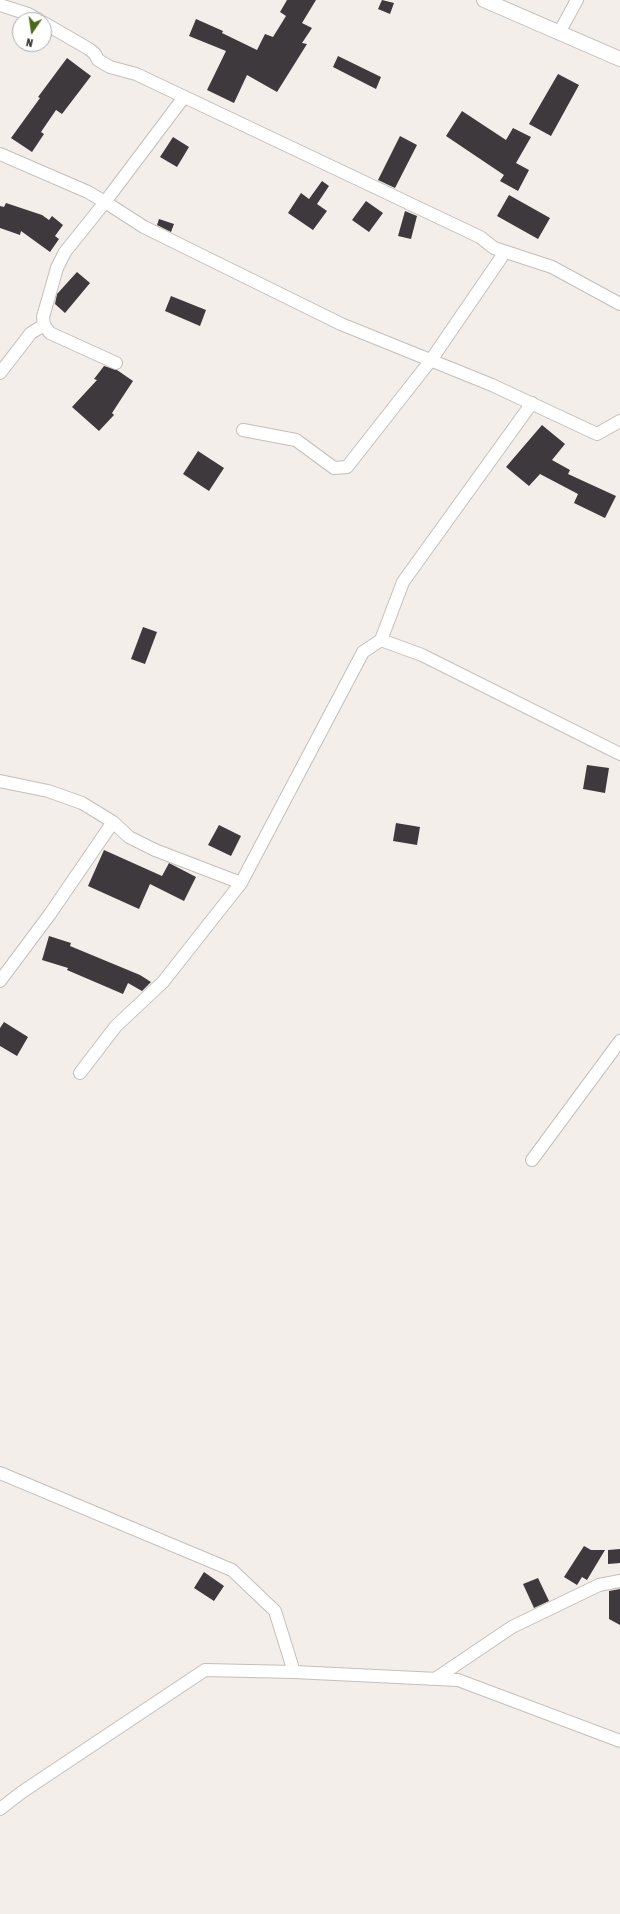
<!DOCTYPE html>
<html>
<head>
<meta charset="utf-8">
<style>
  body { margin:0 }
  #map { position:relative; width:620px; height:1914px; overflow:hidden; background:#f3eeea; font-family:"Asap Condensed",sans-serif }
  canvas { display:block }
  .north { position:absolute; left:12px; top:12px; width:40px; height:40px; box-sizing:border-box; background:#fff; border:1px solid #adacab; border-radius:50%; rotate:193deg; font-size:11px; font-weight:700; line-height:16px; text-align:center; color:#312f2d }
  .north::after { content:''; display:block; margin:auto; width:14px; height:18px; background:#4a671a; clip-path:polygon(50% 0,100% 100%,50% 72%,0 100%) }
</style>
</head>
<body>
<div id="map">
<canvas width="620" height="1914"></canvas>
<div class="north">N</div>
</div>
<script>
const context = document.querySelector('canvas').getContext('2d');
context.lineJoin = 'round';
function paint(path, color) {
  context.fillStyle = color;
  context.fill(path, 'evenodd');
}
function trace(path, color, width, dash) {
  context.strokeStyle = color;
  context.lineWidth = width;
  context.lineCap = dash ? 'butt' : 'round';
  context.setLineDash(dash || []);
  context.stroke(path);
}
const building = new Path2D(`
  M287 0H316L302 23 312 28 302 43 307 44 277 92 247 75 234 103 207 90 226 51 189 36 196 19 223 31 222 33 257 50 265 34 273 37 286 16 280 12Z
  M382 0 394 3 390 14 378 9Z
  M338 56 381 77 376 89 333 67Z
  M67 58 91 76 62 114 56 110 41 132 44 134 32 152 11 138 40 98 38 97Z
  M558 74 579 85 551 136 529 124Z
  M462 111 506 140 513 128 531 137 516 163 529 170 518 191 500 181 504 175 446 136Z
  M400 136 417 145 395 188 378 180Z
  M173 137 189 147 177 167 160 157Z
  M322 181 329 186 317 204 327 211 313 230 288 213 301 193 309 199Z
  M509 195 550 218 538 239 497 216Z
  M366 201 383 213 369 232 352 220Z
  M6 203 42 215 49 220 52 216 63 225 55 236 59 239 50 252 21 231 20 235 0 228V206L4 207Z
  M405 211 417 216 411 239 398 236Z
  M159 219 174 224 171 232 157 225Z
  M77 272 90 283 65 313 55 304 57 294Z
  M171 296 206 310 200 326 165 311Z
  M104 366 117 370 133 381 112 413 114 415 99 431 72 407 97 380 94 379Z
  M542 425 565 444 552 460 570 470 568 474 616 496 605 518 574 503 578 494 540 474 529 486 506 467Z
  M198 451 224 468 209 491 183 474Z
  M143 627 157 632 145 664 131 659Z
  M587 765 609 768 605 793 583 789Z
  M396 823 420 827 417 845 393 841Z
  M219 825 241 836 231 856 208 845Z
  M104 850 162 876 169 863 196 877 184 901 150 884 139 909 88 886Z
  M49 936 71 943 70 946 140 975 151 982 142 991 128 983 123 994 67 970 68 968 42 960Z
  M4 1022 28 1037 17 1056 0 1046V1028Z
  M584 1546 591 1550H605L587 1580 582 1577 577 1585 564 1577Z
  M620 1549V1563L608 1564V1550Z
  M204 1572 224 1586 214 1601 194 1588Z
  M538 1578 549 1601 534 1608 523 1584Z
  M620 1589V1625L609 1619V1591Z`);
const minor = new Path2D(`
  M0 5 28 14 39 20
  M44 23 89 49 95 54 98 60 110 67 136 74 480 237 494 248 552 267 620 304
  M559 33 577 0
  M0 154 88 192 105 202 184 97
  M116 363 50 333 44 325 43 317 57 268 65 252 105 202 144 227 341 324 492 385 597 434 620 421
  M0 373 31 333 44 325
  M243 430 296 440 334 468 347 467 431 360 505 252
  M381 640 403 582 532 403
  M0 781 48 791 82 803 113 822 129 837 155 850 241 883
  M0 981 50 914 113 822
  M80 1073 116 1026 163 982 241 883 363 652 381 640 422 655 620 754
  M532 1160 620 1041
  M0 1473 232 1570 275 1611 294 1672
  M435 1679 512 1627 599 1585 620 1581
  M0 1809 22 1792 205 1670 294 1672 458 1680 620 1741`);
const tertiary = new Path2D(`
  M484 0 620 59`);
paint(building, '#3e393c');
trace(minor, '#c4bfbb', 14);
trace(tertiary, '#c4bfbb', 16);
trace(minor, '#fff', 12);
trace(tertiary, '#fff', 14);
</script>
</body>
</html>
